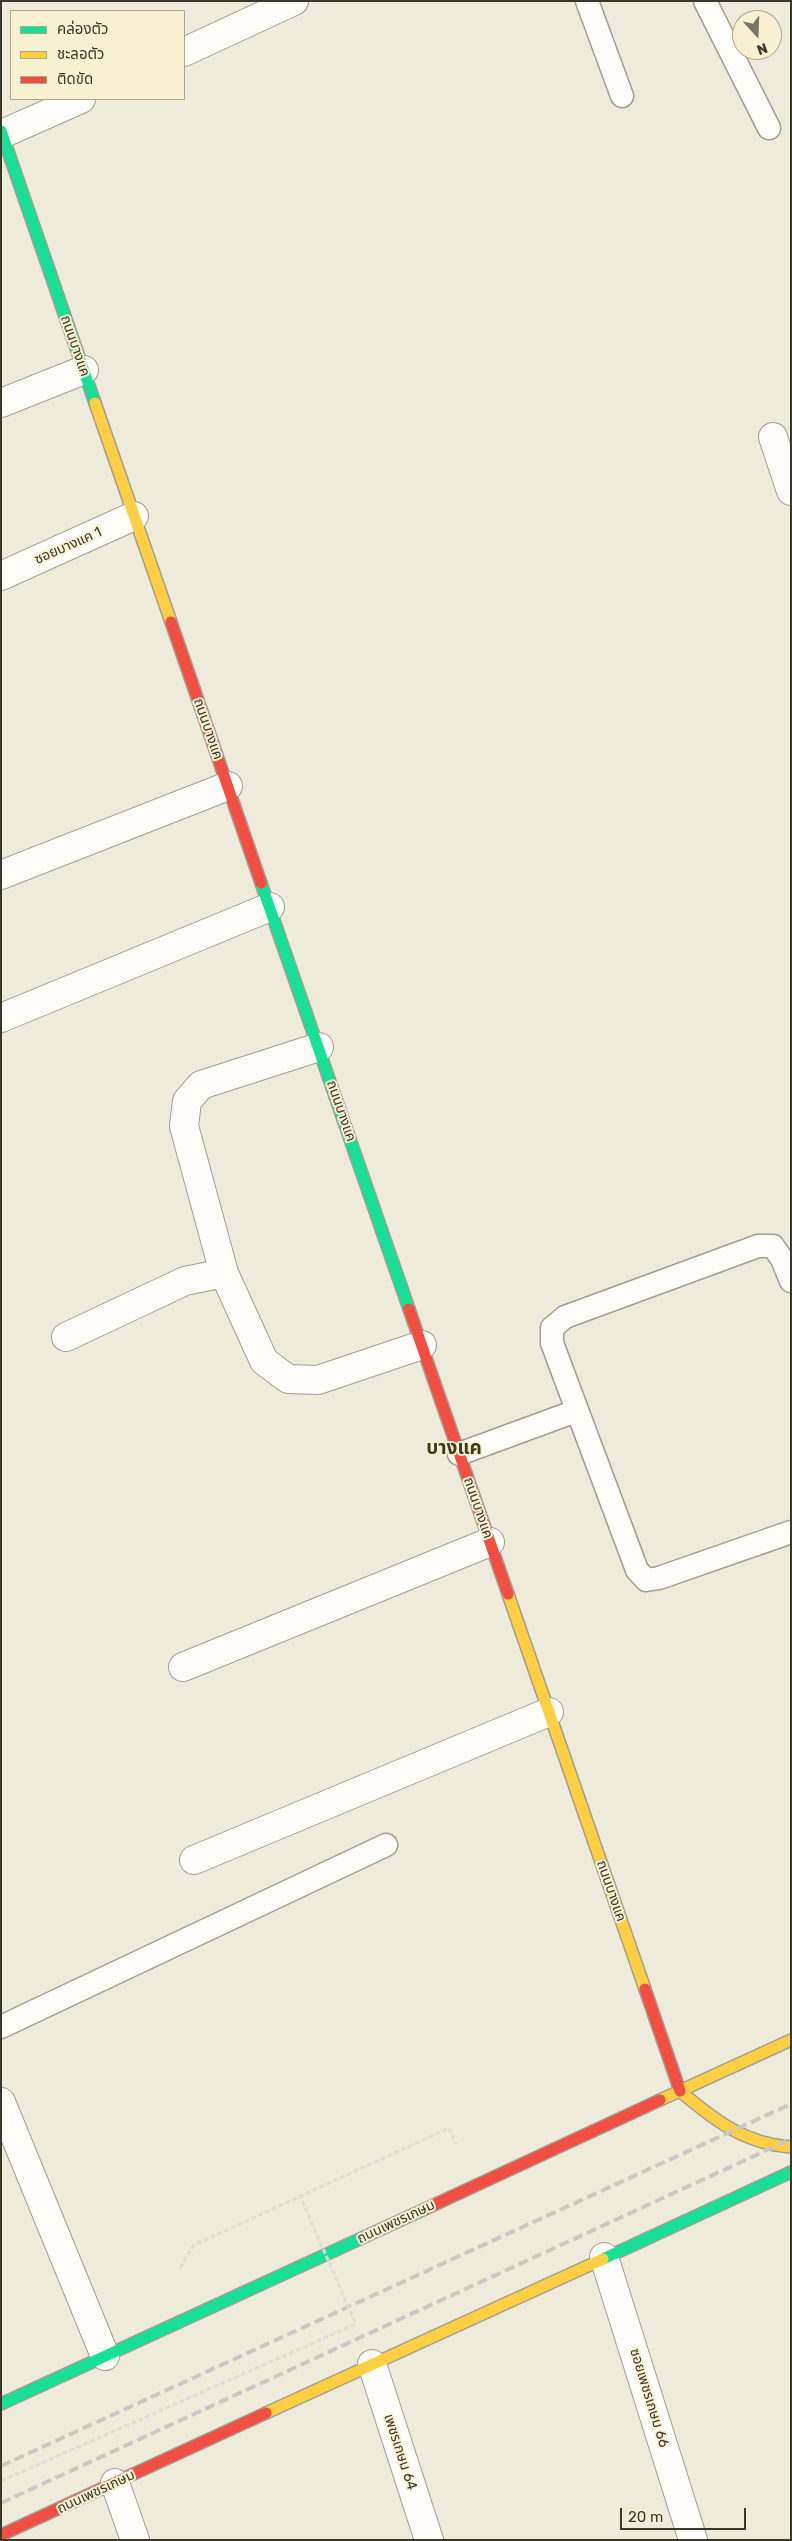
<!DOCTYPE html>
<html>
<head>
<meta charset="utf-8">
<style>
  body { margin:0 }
  #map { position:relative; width:792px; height:2541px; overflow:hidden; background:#efebda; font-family:Rubik,"Noto Sans Thai",sans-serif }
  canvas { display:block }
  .frame { position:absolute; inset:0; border:2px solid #3a372b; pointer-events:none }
  .legend { position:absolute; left:10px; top:10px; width:175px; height:90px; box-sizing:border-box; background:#f8f1d1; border:1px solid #aca78f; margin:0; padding:6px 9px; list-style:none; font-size:15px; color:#3a372b }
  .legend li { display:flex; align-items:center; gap:10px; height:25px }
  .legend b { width:25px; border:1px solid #aca78f }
  .north { position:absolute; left:732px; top:10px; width:50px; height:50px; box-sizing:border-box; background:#f8f1d1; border:1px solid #aca78f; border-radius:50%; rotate:160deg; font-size:14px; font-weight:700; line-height:20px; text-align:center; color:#3a372b }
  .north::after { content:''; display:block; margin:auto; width:18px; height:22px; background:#797668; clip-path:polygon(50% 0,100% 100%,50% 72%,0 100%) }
  .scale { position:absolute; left:620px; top:2508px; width:126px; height:22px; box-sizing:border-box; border:2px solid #3a372b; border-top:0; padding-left:6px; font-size:15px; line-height:18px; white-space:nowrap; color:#3a372b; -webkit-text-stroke:4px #f8f1d1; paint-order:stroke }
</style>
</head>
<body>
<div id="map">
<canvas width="792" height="2541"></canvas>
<div class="frame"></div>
<ul class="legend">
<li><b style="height:6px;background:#16e098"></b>คล่องตัว</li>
<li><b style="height:6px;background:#ffcf43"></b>ชะลอตัว</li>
<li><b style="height:6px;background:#f24e42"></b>ติดขัด</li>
</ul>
<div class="north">N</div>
<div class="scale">20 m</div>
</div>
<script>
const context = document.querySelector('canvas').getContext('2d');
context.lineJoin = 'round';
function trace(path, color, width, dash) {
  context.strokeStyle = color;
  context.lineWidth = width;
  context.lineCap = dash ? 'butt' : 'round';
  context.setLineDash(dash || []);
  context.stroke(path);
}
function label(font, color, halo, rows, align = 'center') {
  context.font = font + ' Rubik,"Noto Sans Thai",sans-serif';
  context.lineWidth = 4;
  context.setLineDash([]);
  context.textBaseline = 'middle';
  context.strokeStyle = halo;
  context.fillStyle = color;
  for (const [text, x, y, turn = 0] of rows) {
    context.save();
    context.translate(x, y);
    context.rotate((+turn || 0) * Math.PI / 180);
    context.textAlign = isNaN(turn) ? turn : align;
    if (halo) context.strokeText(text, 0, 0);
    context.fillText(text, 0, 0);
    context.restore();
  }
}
const path = new Path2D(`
  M180 2268 194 2245 449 2128 456 2144`);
const lane = new Path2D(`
  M587 1 622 96
  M705 1 769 128
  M791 1281 782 1259 773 1246H758L565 1317 552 1328V1343L637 1570 646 1580 659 1578 791 1532
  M459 1454 576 1411
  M1 2027 386 1845`);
const street = new Path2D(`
  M184 52 294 1
  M2 134 81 99
  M1 403 84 370
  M773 437 791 491
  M1 576 134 516
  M1 875 228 786
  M1 1018 270 907
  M319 1047 201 1085 187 1101 184 1126 224 1273 264 1361 288 1379 318 1380 422 1345
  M66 1337 185 1281 224 1273
  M183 1667 490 1542
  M194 1860 549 1712
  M1 2102 105 2356
  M604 2257 693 2540
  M372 2364 429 2540
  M115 2483 135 2540`);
const fast = new Path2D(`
  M1 131 95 403
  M261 883 409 1309
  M603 2259 791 2172
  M1 2404 425 2209`);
const slow = new Path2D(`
  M95 403 171 622
  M508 1594 645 1989
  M680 2091C714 2120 745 2144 791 2147
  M660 2100 791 2040
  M266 2413 603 2259`);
const jam = new Path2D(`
  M171 622 261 883
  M409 1309 508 1594
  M645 1989 680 2091
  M425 2209 660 2100
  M1 2535 266 2413`);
const rail = new Path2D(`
  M1 2466 791 2104
  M1 2503 791 2139`);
const pathBridge = new Path2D(`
  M1 2481 356 2324 300 2196`);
const streetNames = [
  ["ถนนบางแค",75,346,71],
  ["ซอยบางแค 1",68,546,-24],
  ["ถนนบางแค",208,729,71],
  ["ถนนบางแค",341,1111,71],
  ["ถนนบางแค",478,1508,71],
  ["ถนนบางแค",611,1891,71],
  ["ถนนเพชรเกษม",396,2222,-25],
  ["ซอยเพชรเกษม 66",649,2398,73],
  ["เพชรเกษม 64",400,2452,72],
  ["ถนนเพชรเกษม",96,2492,-25]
];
const districtNames = [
  ["บางแค",454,1449]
];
trace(lane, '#a19e91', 25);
trace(street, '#a19e91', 30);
trace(fast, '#a19e91', 14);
trace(slow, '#a19e91', 14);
trace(jam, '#a19e91', 14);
trace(path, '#ddddd7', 3, [5, 2.5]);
trace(lane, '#fdfcf9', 22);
trace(street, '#fdfcf9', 28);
trace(fast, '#16e098', 11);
trace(slow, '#ffcf43', 11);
trace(jam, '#f24e42', 11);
trace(rail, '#cac8c4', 4, [10, 5]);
trace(pathBridge, '#ddddd7', 3, [5, 2.5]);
label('14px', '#3a372b', '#f8f1d1', streetNames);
label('bold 19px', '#3f391f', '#f8f1d1', districtNames);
</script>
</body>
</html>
